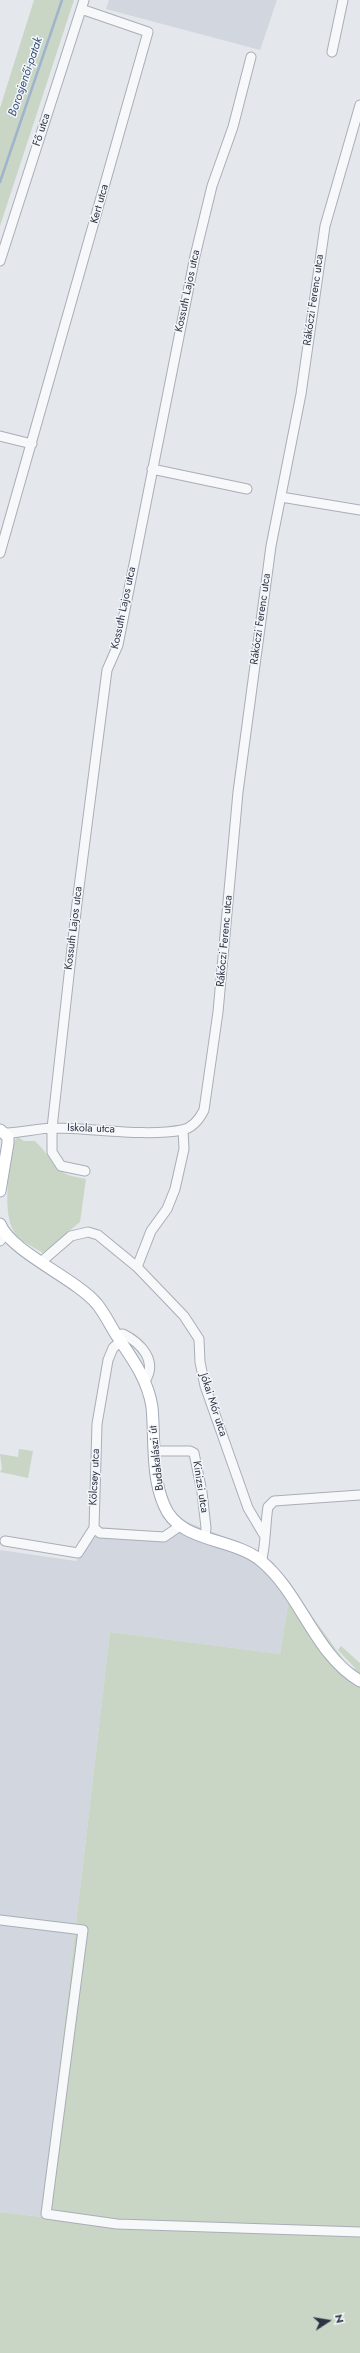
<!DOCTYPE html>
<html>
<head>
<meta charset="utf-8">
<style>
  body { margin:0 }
  #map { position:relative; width:360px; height:2353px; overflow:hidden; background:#e4e7ec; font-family:Jost,sans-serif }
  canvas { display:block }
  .north { position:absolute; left:308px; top:2301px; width:40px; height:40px; -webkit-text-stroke:3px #f4f6f9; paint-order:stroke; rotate:78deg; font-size:11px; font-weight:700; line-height:16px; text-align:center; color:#2b3445 }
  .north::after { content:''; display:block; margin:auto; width:14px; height:18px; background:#2b3445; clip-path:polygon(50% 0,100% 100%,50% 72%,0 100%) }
</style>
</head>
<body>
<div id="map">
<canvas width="360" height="2353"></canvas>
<div class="north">N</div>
</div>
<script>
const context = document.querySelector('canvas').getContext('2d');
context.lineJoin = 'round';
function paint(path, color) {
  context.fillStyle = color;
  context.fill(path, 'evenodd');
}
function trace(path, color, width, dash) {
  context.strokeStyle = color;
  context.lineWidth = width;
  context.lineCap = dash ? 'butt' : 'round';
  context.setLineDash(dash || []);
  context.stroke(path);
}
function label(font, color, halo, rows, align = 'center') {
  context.font = font + ' Jost,sans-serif';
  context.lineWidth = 3;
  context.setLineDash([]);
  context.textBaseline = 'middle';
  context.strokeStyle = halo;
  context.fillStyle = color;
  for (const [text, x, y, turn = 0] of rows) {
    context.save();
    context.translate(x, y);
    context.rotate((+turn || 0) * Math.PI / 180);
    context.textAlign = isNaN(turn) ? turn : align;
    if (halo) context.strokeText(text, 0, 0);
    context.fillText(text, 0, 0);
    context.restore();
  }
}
const built = new Path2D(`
  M109 0H277L260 50 106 9Z
  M182 1520 241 1543 273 1562 291 1587 280 1654 110 1632 42 2217 0 2212V1550L76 1561 101 1527 163 1532Z`);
const green = new Path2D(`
  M34 0H74L0 226V108Z
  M18 1137 24 1141H35C58 1163 49 1173 86 1179L80 1222 43 1253C35 1248 24 1243 17 1236 0 1216 10 1168 13 1142Z
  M19 1449 33 1451 28 1478 0 1472 2 1469 0 1454 18 1457Z
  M291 1587 348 1666 356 1669 338 1650 341 1646 360 1663V2353H0V2212L42 2217 110 1632 280 1654Z`);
const stream = new Path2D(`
  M0 182 62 0`);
const minor = new Path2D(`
  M332 52 343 0
  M0 261 84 0
  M0 436 32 444
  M152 469 247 489
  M281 497 360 510
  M0 553 148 32 81 9
  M6 1133C22 1133 38 1128 54 1128 92 1128 146 1137 182 1130 193 1128 199 1120 204 1110L218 1012 238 792 271 546 301 394 325 226 360 105
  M85 1171 61 1166 52 1152V1128L77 903 107 670 118 645 195 256 212 186 233 127 251 57
  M0 1241 6 1234
  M41 1262 71 1236 88 1232 98 1235 137 1267 184 1316 199 1339 200 1362 205 1386 248 1508 264 1535
  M137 1267 151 1231 167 1209 175 1189 184 1149 183 1130
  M116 1335 123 1334C141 1343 158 1361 145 1381
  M121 1341 113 1348 108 1360 97 1424 94 1528 100 1533 164 1537 180 1526
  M155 1451H190L194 1453 202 1492 206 1528 205 1537
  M5 1541 78 1553 94 1528
  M261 1562C266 1547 265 1524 268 1507L274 1501 360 1495
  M0 1920 83 1930 46 2214 117 2224 360 2232`);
const major = new Path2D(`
  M0 1130 8 1137V1143L0 1191
  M0 1224C11 1252 75 1278 97 1304 105 1314 110 1325 117 1336 132 1358 148 1380 152 1407 155 1439 151 1475 164 1505 179 1543 231 1537 260 1560 301 1593 314 1654 360 1681`);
const streetNames = [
  ["Fő utca",42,130,-72],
  ["Kert utca",100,204,-74],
  ["Kossuth Lajos utca",188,291,-78],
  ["Rákóczi Ferenc utca",314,300,-82],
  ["Kossuth Lajos utca",124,608,-78],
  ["Rákóczi Ferenc utca",261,619,-82],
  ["Kossuth Lajos utca",74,928,-83],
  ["Rákóczi Ferenc utca",225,941,-85],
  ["Iskola utca",91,1129,2],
  ["Jókai Mór utca",213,1405,72],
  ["Budakalászi út",157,1458,-96],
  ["Kölcsey utca",95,1477,-87],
  ["Kinizsi utca",200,1487,81]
];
const waterNames = [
  ["Borosjenői-patak",26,77,-71]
];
paint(built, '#d2d6de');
paint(green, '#c9d6c5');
trace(stream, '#9fb4cc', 2.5);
trace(minor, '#a9aeb7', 11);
trace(major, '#a3abb8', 13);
trace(minor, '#f7f8fa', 9);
trace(major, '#fff', 11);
label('11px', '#2b3445', '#f4f6f9', streetNames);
label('italic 12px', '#34527a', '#f4f6f9', waterNames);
</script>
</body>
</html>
